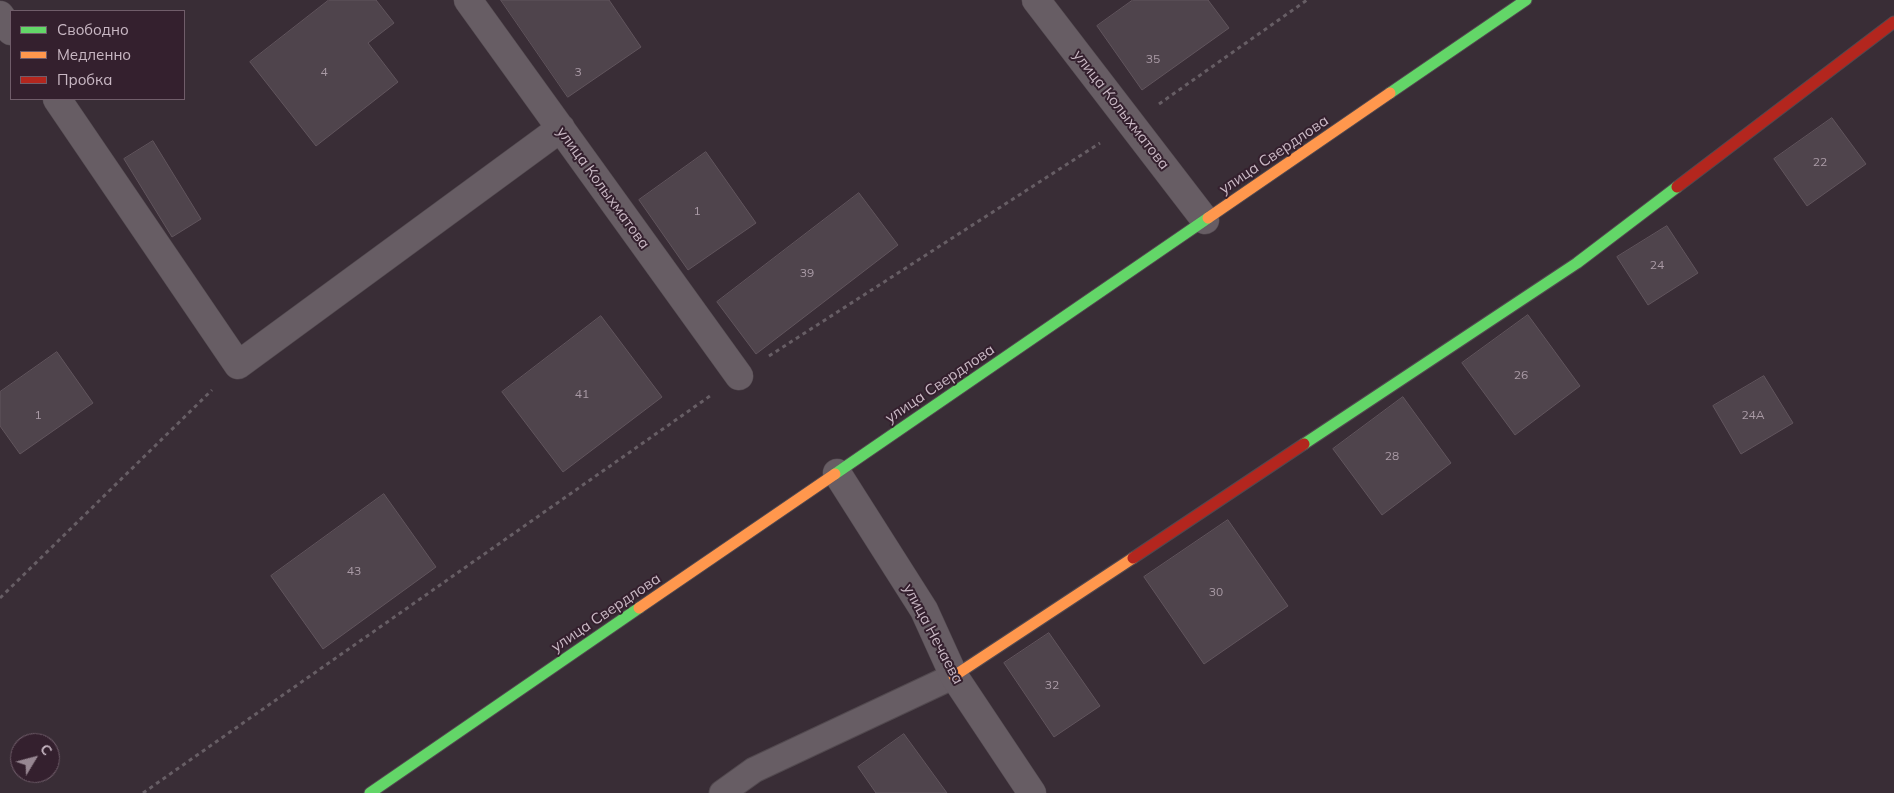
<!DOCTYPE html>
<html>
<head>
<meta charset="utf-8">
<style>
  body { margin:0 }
  #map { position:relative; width:1894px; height:793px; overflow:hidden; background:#392d36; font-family:Mulish,sans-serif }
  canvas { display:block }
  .legend { position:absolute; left:10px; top:10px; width:175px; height:90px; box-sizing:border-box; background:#34202e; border:1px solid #705d6a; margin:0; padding:6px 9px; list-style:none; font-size:15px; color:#c9b8c4 }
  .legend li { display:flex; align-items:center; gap:10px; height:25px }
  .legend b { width:25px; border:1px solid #705d6a }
  .north { position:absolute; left:10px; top:733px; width:50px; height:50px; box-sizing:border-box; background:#34202e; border:1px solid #705d6a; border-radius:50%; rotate:53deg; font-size:14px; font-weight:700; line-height:20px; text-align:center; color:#c9b8c4 }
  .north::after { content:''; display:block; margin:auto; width:18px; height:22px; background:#978792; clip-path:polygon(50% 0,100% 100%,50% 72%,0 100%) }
</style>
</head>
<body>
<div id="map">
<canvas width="1894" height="793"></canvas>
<ul class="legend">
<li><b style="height:6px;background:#63d668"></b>Свободно</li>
<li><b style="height:6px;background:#ff974d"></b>Медленно</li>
<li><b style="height:6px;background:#b3261e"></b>Пробка</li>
</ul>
<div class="north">С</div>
</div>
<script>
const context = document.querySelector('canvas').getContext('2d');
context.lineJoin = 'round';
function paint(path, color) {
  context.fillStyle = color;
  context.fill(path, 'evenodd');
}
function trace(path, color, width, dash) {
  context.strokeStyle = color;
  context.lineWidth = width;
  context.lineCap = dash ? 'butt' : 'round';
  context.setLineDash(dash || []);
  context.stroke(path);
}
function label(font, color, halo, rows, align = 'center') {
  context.font = font + ' Mulish,sans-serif';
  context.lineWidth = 4;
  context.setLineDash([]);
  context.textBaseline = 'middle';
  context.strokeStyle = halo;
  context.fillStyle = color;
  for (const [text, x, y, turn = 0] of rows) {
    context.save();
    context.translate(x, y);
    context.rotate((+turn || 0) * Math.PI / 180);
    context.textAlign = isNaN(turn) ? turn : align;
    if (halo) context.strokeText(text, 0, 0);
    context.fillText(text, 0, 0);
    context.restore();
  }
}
const building = new Path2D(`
  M329 0H376L394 23 368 43 398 82 316 146 250 62Z
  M501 0H609L641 47 568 97Z
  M1133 0H1208L1229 28 1142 90 1097 26Z
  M1832 118 1866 164 1807 206 1774 159Z
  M153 141 201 219 172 237 124 159Z
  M706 152 756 223 688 270 639 200Z
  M859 193 898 245 756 354 717 302Z
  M1667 226 1698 273 1648 305 1617 257Z
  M1528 315 1580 386 1515 435 1462 363Z
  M601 316 662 397 563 472 502 392Z
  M57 352 93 403 20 454 0 426V392Z
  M1764 376 1793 423 1741 454 1713 406Z
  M1403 397 1451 463 1382 515 1333 449Z
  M384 494 436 567 323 649 271 576Z
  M1228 520 1288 606 1204 664 1144 577Z
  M1049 633 1100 706 1054 737 1004 663Z
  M904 734 947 793H876L858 767Z`);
const path = new Path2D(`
  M1159 104 1307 0
  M769 356 1100 143
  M0 598 212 390
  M143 793 710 396`);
const lane = new Path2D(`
  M722 793 754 770 954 676`);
const street = new Path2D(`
  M468 0 739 376
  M1036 0 1205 220
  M0 15 11 31
  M57 99 238 365 561 128
  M837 473 924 610 954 676 1032 793`);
const fast = new Path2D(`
  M1390 93 1526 0
  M1304 444 1577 263 1677 187
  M835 474 1208 218
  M370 793 639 608`);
const slow = new Path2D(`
  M1208 218 1390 93
  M639 608 835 474
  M954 676 1133 558`);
const jam = new Path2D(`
  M1677 187 1894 22
  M1133 558 1304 444`);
const numberNames = [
  ["35",1153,59],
  ["4",324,72],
  ["3",578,72],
  ["22",1820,162],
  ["1",697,211],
  ["24",1657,265],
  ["39",807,273],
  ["26",1521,375],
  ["41",582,394],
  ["1",38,415],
  ["24А",1753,415],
  ["28",1392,456],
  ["43",354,571],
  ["30",1216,592],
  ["32",1052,685]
];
const streetNames = [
  ["улица Колыхматова",1121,110,52],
  ["улица Свердлова",1274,155,-34],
  ["улица Колыхматова",603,188,54],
  ["улица Свердлова",940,384,-34],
  ["улица Свердлова",606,613,-34],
  ["улица Нечаева",933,634,62]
];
paint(building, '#4f444c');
trace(building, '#61555d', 1);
trace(lane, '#52494f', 27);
trace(street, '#52494f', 29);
trace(fast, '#52494f', 13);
trace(slow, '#52494f', 13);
trace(jam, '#52494f', 13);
trace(path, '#675e65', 3, [4, 4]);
trace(lane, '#675d64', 25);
trace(street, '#675d64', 28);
trace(fast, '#63d668', 11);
trace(slow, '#ff974d', 11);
trace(jam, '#b3261e', 11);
label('12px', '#aa9ba6', null, numberNames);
label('15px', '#c9b8c4', '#34202e', streetNames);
</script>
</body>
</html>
